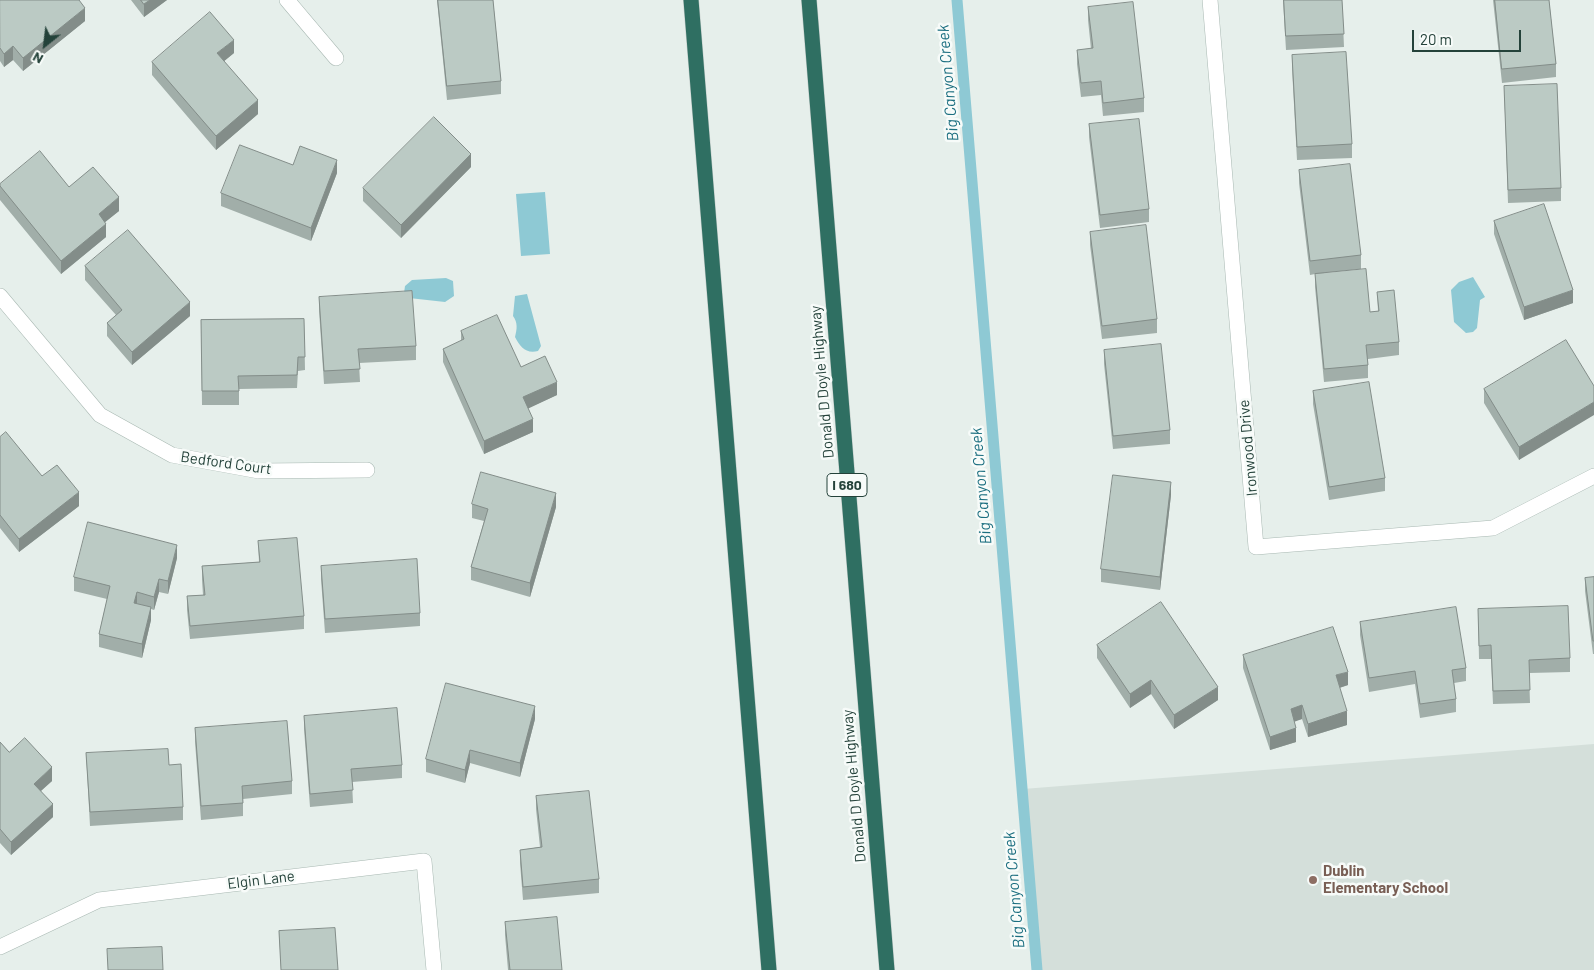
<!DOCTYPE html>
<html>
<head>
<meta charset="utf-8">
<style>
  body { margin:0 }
  #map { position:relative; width:1594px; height:970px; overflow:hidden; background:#e6efeb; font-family:Barlow,sans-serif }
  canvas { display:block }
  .north { position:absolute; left:20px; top:20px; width:50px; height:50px; -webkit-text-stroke:4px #f7fbf9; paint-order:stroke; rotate:209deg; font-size:14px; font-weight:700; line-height:20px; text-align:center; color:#24423a }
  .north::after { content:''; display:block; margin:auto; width:18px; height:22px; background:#24423a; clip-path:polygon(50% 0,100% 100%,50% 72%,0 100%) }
  .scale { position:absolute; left:1412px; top:30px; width:109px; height:22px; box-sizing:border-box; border:2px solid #24423a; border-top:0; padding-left:6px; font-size:15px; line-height:18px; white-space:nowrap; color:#24423a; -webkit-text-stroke:4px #f7fbf9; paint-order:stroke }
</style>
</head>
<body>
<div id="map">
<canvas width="1594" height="970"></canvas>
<div class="north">N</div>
<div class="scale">20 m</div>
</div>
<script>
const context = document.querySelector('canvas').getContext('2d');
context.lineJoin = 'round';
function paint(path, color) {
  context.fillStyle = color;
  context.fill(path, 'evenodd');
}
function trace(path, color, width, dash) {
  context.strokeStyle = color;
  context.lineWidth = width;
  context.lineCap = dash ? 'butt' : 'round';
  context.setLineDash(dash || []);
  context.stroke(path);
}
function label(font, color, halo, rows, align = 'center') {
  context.font = font + ' Barlow,sans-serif';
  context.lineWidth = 5;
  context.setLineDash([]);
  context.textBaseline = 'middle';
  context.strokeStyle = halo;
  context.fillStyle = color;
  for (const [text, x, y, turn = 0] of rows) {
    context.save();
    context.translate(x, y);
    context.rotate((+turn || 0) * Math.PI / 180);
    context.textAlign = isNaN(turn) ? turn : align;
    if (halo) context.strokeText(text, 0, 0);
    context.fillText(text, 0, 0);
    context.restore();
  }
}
const built = new Path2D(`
  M1594 744V970H1039L1023 789Z`);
const water = new Path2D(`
  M545 192 550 254 521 256 516 194Z
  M1473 277 1485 297 1480 300 1477 328 1473 332 1466 333 1454 322 1451 290 1459 282Z
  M446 278 453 281 454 296 445 302 409 298 404 293 405 286 412 280Z
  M527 294 541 346 538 351C526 354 520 347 515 337 517 329 518 323 513 316L515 296Z`);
const stream = new Path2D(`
  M957 0 1037 970`);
const minor = new Path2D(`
  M287 0 336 58
  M1210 0 1256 547 1493 528 1594 476
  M0 296 100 415 172 455 259 471 367 470
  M0 947 99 900 424 861 434 970`);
const motorway = new Path2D(`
  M691 0 769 970
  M809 0 887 970`);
const wall = new Path2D(`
  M0 0 85 21 23 71 13 60 4 67 0 61Z
  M131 0H167L144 17Z
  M437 0H493L501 81V94L447 100Z
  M1283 0H1342L1344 47 1286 50Z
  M1493 0H1549L1556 64V77L1502 83Z
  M1088 7 1144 98V112L1103 116 1101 95 1081 97 1077 64V50L1091 49 1088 20Z
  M234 53 224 61 258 114 216 150 152 75V62Z
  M1292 55 1352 144V158L1297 160 1292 68Z
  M1504 86 1561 188V201L1508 203Z
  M1089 124 1149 209V222L1100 228 1089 137Z
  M293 165 337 173 311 241 221 206V193Z
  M471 167 401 238 363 201V188Z
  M1299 170 1361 255V269L1324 273 1370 312 1378 311 1377 292 1399 342V355L1368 359V378L1324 382 1315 287V274L1310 275 1299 183Z
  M0 184 69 187 119 211 105 222 106 237 61 274 0 200Z
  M1494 221 1573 303 1524 320 1494 234Z
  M1090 232 1157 319V333L1102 339 1090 245Z
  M85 266 190 316 132 365 107 336V323L116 315 85 280Z
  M319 297 416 346V360L359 363 360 382 324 384 319 310Z
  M304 319 305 370 298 371 297 388 239 389V405H202L201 320Z
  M461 331 521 367 557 395 528 408 533 432 484 454 443 362V349L461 341Z
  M1104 350 1170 430V444L1113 449 1104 364Z
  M1594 386 1519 460 1484 403V389Z
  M1313 391 1385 478V491L1329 500 1313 404Z
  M0 437 42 476 79 506 19 552 0 528Z
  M1171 495 1160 590 1101 582V569Z
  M472 504 556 507 530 597 471 580V567L484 521 472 518Z
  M258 541 304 616V629L190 639 187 610V596L203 595 202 580V566L259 562Z
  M177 558 168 594 159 592 154 610 151 609V620L142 658 99 647V634L107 599 74 591V577Z
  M321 566 420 613V626L325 633 321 579Z
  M1594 577V654H1593L1585 591V578Z
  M1478 609 1570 658V672L1529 673 1530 703 1493 704 1491 659H1479Z
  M1360 622 1466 668V681L1454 683 1456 699V712L1420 718 1415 684 1369 692 1360 635Z
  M1097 645 1218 700 1174 729 1151 694 1130 708 1097 658Z
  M1243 655 1348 685 1339 688 1347 725 1308 737 1302 719 1294 721 1296 742 1270 750 1243 668Z
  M304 716 402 765V778L352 782 353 803 310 807 304 729Z
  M535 719 520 777 470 763 465 783 426 772V759Z
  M195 728 292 781V794L243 799V816L201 820 195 742Z
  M0 742 9 752 52 781 41 791 53 817 11 855 0 843Z
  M86 753 169 765 183 807V820L90 826Z
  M536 796 599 879V893L523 900 520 863V850L540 847 536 809Z
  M505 922 562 970H508L505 935Z
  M279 931 338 970H281Z`);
const shadedWall = new Path2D(`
  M150 0H167L144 17V4Z
  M85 8V21L23 71V58Z
  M234 40V53L217 67V53Z
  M13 46V60L4 67V54Z
  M258 100V114L216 150V136Z
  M471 154V167L401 238V225Z
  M337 160V173L311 241V228Z
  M119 197V211L99 227V214Z
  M106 224V237L61 274V261Z
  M1573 290V303L1524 320V307Z
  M190 302V316L132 365V352Z
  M557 382V395L523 411V397Z
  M1594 402V415L1519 460V447Z
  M533 419V432L484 454V441Z
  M1171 482V495L1160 590V577Z
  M79 492V506L19 552V539Z
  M556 493V507L530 597V583Z
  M177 545V558L168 594V581Z
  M159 579V592L154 610V597Z
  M137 592V606L134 603Z
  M151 607V620L142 658V644Z
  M1348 672V685L1336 689V675Z
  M1151 680V694L1130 708V694Z
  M1218 687V700L1174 729V715Z
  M1302 705V719L1291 723V709Z
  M535 706V719L520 777V763Z
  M1347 711V725L1308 737V724Z
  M1296 728V742L1270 750V737Z
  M470 750V763L465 783V770Z
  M52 767V781L34 797V784Z
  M53 804V817L11 855V842Z`);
const building = new Path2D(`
  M0 0H79L85 8 23 58 13 46 4 54 0 48Z
  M141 0H150L144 4Z
  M438 0H493L501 81 447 86Z
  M1284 0H1342L1344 34 1286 36Z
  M1495 0H1549L1556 64 1502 69Z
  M1133 2 1144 98 1103 103 1101 81 1081 83 1077 50 1093 48 1088 7Z
  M210 12 234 40 217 53 258 100 216 136 152 62Z
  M1346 52 1352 144 1297 147 1292 55Z
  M1557 84 1561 188 1508 190 1504 86Z
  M434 117 471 154 401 225 363 188Z
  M1139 119 1149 209 1100 215 1089 124Z
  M240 145 293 165 300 146 337 160 311 228 221 193Z
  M40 151 69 187 93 167 119 197 99 214 106 224 61 261 0 186V184Z
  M1350 164 1361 255 1310 261 1299 170Z
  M1544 204 1573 290 1524 307 1494 221Z
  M1146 225 1157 319 1102 326 1090 232Z
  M128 230 190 302 132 352 107 323 122 310 85 266Z
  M1366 269 1370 312 1379 311 1377 292 1394 290 1399 342 1366 345 1368 365 1324 369 1315 274Z
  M412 291 416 346 358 349 360 369 324 371 319 297Z
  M497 315 521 367 545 356 557 382 523 397 533 419 484 441 443 349 464 339 461 331Z
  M304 319 305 357H298L297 375 238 376 239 391H202L201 320Z
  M1566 340 1594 386V402L1519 447 1484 389Z
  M1161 344 1170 430 1113 436 1104 350Z
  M1369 382 1385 478 1329 487 1313 391Z
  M6 432 42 476 57 465 79 492 19 539 0 515V437Z
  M481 472 556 493 530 583 471 567 488 509 472 504Z
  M1113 475 1171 482 1160 577 1101 569Z
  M88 522 177 545 168 581 159 579 154 597 137 592 134 603 151 607 142 644 99 634 110 586 74 577Z
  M297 538 304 616 190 626 187 596 205 595 202 566 260 562 258 541Z
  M417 559 420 613 325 619 321 566Z
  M1594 577V641H1593L1585 578Z
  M1161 602 1218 687 1174 715 1151 680 1130 694 1097 645Z
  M1568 606 1570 658 1529 660 1530 690 1493 691 1491 645 1479 646 1478 609Z
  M1456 607 1466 668 1452 670 1456 699 1420 704 1415 671 1369 678 1360 622Z
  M1333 627 1348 672 1336 675 1347 711 1308 724 1302 705 1291 709 1296 728 1270 737 1243 655Z
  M446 683 535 706 520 763 470 750 465 770 426 759Z
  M397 708 402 765 351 769 353 790 310 794 304 716Z
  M287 721 292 781 242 786 243 803 201 806 195 728Z
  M25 738 52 767 34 784 53 804 11 842 0 829V742L9 752Z
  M168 749 169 765 181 764 183 807 90 812 86 753Z
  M589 791 599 879 523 887 520 850 542 847 536 796Z
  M557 917 562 970H510L505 922Z
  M335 928 338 970H281L279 931Z
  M162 947 163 970H108L107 949Z`);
const markers = [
  [1313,880,5,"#8d6e63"]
];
const shields = [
  [847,485,40]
];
const shieldNames = [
  ["I 680",847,485]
];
const streetNames = [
  ["Donald D Doyle Highway",822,382,-95],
  ["Ironwood Drive",1248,448,-95],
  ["Bedford Court",226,463,8],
  ["Donald D Doyle Highway",854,786,-95],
  ["Elgin Lane",261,880,-7]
];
const educationNames = [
  ["Dublin",1323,871],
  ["Elementary School",1323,888]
];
const waterNames = [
  ["Big Canyon Creek",948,83,-95],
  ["Big Canyon Creek",981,486,-95],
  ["Big Canyon Creek",1014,890,-95]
];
paint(built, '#d4dfda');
paint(water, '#8ec9d4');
trace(stream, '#8ec9d4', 11);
trace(minor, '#a8b8b2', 16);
trace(motorway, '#c2cac8', 16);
trace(minor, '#fff', 15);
trace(motorway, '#2f6f62', 15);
paint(wall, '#a1aea9');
paint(shadedWall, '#838d89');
paint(building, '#bbcac4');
trace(building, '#838d89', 1);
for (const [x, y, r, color] of markers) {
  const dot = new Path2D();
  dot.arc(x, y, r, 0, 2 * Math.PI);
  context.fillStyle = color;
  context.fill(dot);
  trace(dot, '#f7fbf9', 2);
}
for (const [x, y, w] of shields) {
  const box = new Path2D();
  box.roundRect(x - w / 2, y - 11.5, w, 23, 4);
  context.fillStyle = '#f7fbf9';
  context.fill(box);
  trace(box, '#24423a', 1);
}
label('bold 14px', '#24423a', null, shieldNames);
label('15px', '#24423a', '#f7fbf9', streetNames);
label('bold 15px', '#785e54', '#f7fbf9', educationNames, 'left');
label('italic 16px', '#1c6f80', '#f7fbf9', waterNames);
</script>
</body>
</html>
